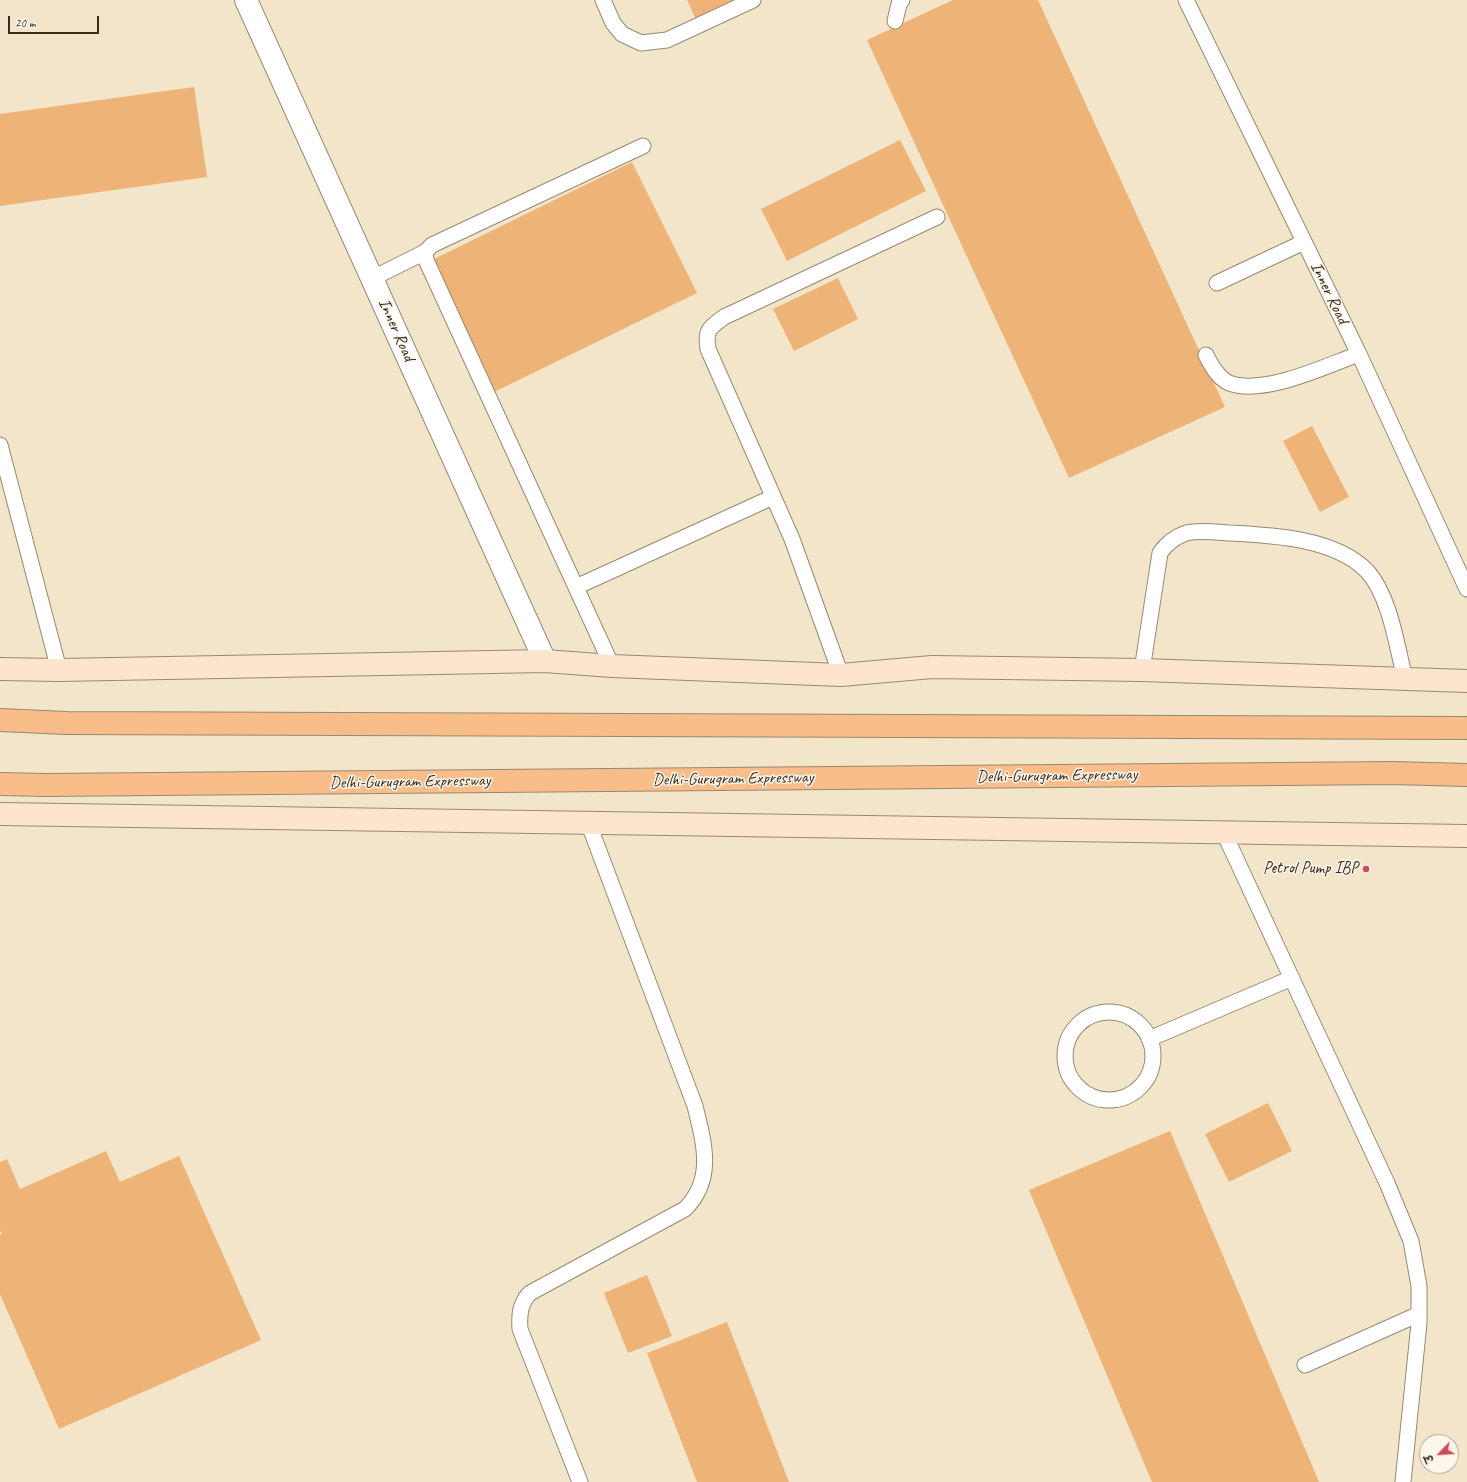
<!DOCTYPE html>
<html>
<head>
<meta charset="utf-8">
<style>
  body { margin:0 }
  #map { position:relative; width:1467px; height:1482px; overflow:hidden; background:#f3e5ca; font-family:Caveat,"Playpen Sans Deva",sans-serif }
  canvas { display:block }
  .north { position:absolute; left:1419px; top:1434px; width:40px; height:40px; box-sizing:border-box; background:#fbf7ec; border:1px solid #aea59a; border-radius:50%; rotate:245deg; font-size:11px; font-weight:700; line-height:16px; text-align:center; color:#3b2a1e }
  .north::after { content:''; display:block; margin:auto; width:14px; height:18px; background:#d1495b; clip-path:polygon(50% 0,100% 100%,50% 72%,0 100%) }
  .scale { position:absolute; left:8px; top:16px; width:91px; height:18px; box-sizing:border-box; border:2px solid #3b2a1e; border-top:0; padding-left:5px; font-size:12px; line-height:14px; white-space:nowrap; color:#3b2a1e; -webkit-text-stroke:3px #fbf7ec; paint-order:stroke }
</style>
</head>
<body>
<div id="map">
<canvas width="1467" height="1482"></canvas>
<div class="north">उ</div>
<div class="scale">20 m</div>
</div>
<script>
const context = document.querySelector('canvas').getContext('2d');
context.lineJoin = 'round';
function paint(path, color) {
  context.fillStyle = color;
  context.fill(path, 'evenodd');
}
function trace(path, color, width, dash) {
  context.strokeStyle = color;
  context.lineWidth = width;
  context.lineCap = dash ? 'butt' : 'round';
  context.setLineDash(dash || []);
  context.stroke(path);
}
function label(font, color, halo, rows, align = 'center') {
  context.font = font + ' Caveat,sans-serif';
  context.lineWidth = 3;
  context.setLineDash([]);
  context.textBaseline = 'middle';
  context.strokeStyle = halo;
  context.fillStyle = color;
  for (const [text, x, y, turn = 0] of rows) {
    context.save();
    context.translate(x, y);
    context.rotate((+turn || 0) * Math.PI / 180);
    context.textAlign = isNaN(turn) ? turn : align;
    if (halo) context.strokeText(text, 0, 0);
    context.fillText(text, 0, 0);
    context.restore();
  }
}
const building = new Path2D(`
  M687 0H748L698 24Z
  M953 0H1038L1225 407 1069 478 867 40Z
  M194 87 207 177 0 206V114Z
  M900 140 926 191 787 261 761 209Z
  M632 162 697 293 494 392 430 261Z
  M838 278 858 319 794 351 773 309Z
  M1312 426 1349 497 1320 512 1283 441Z
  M1268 1103 1292 1151 1229 1182 1205 1134Z
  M1170 1131 1319 1482H1152L1029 1190Z
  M106 1151 120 1182 179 1156 261 1340 59 1429 0 1294V1235L2 1234 0 1230V1162L7 1159 20 1189Z
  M647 1275 672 1336 628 1353 604 1293Z
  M727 1322 789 1482H697L647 1353Z`);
const service = new Path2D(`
  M603 0 613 23 622 34 641 43 667 40 753 0
  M1186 0 1359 354 1467 589
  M895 21 899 4 902 0
  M373 278 425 252
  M1217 283 1304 242
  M1206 355C1211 365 1218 378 1229 383 1264 396 1325 366 1359 354
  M0 445 59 670
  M576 587 773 497
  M612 666 426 260 425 252 432 245 643 146
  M1142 670 1160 553C1166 544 1175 537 1186 533 1199 530 1215 532 1229 533 1271 535 1335 538 1367 571 1390 596 1397 647 1405 679
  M841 675 792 539 708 349C705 330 709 328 724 317L937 217
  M1224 833 1387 1183 1411 1241 1419 1286V1323L1403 1482
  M1065 1056a44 44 0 1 1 88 0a44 44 0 1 1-88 0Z
  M1149 1039 1292 978
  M1305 1365 1419 1314
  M580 1482 520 1329C519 1315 520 1303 530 1293L685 1209C715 1179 704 1143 695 1106L588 822`);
const minor = new Path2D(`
  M246 0 545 661`);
const secondary = new Path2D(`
  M0 669 59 670 545 661 612 666 841 675 932 667 1142 670 1467 681
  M0 814 1467 836`);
const motorway = new Path2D(`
  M0 720 66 723 1467 728
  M0 784 45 785 1393 773 1467 775`);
const markers = [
  [1366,869,4,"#d1495b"]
];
const streetNames = [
  ["Inner Road",1329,293,64],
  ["Inner Road",396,330,66],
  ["Delhi-Gurugram Expressway",1057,776,-1],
  ["Delhi-Gurugram Expressway",733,779,-1],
  ["Delhi-Gurugram Expressway",410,782,-1]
];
const poiNames = [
  ["Petrol Pump IBP",1358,869]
];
paint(building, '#eeb477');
trace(service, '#978874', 17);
trace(minor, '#978874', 24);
trace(secondary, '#978874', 24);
trace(motorway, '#978874', 24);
trace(service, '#fff', 15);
trace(minor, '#fff', 22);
trace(secondary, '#fce5cf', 22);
trace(motorway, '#f8bd88', 22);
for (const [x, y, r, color] of markers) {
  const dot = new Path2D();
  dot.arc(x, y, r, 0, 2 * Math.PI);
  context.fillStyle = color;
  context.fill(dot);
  trace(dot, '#fbf7ec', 1.5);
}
label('17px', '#3b2a1e', '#fbf7ec', streetNames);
label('17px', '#3b2a1e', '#fbf7ec', poiNames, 'right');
</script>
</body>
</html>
